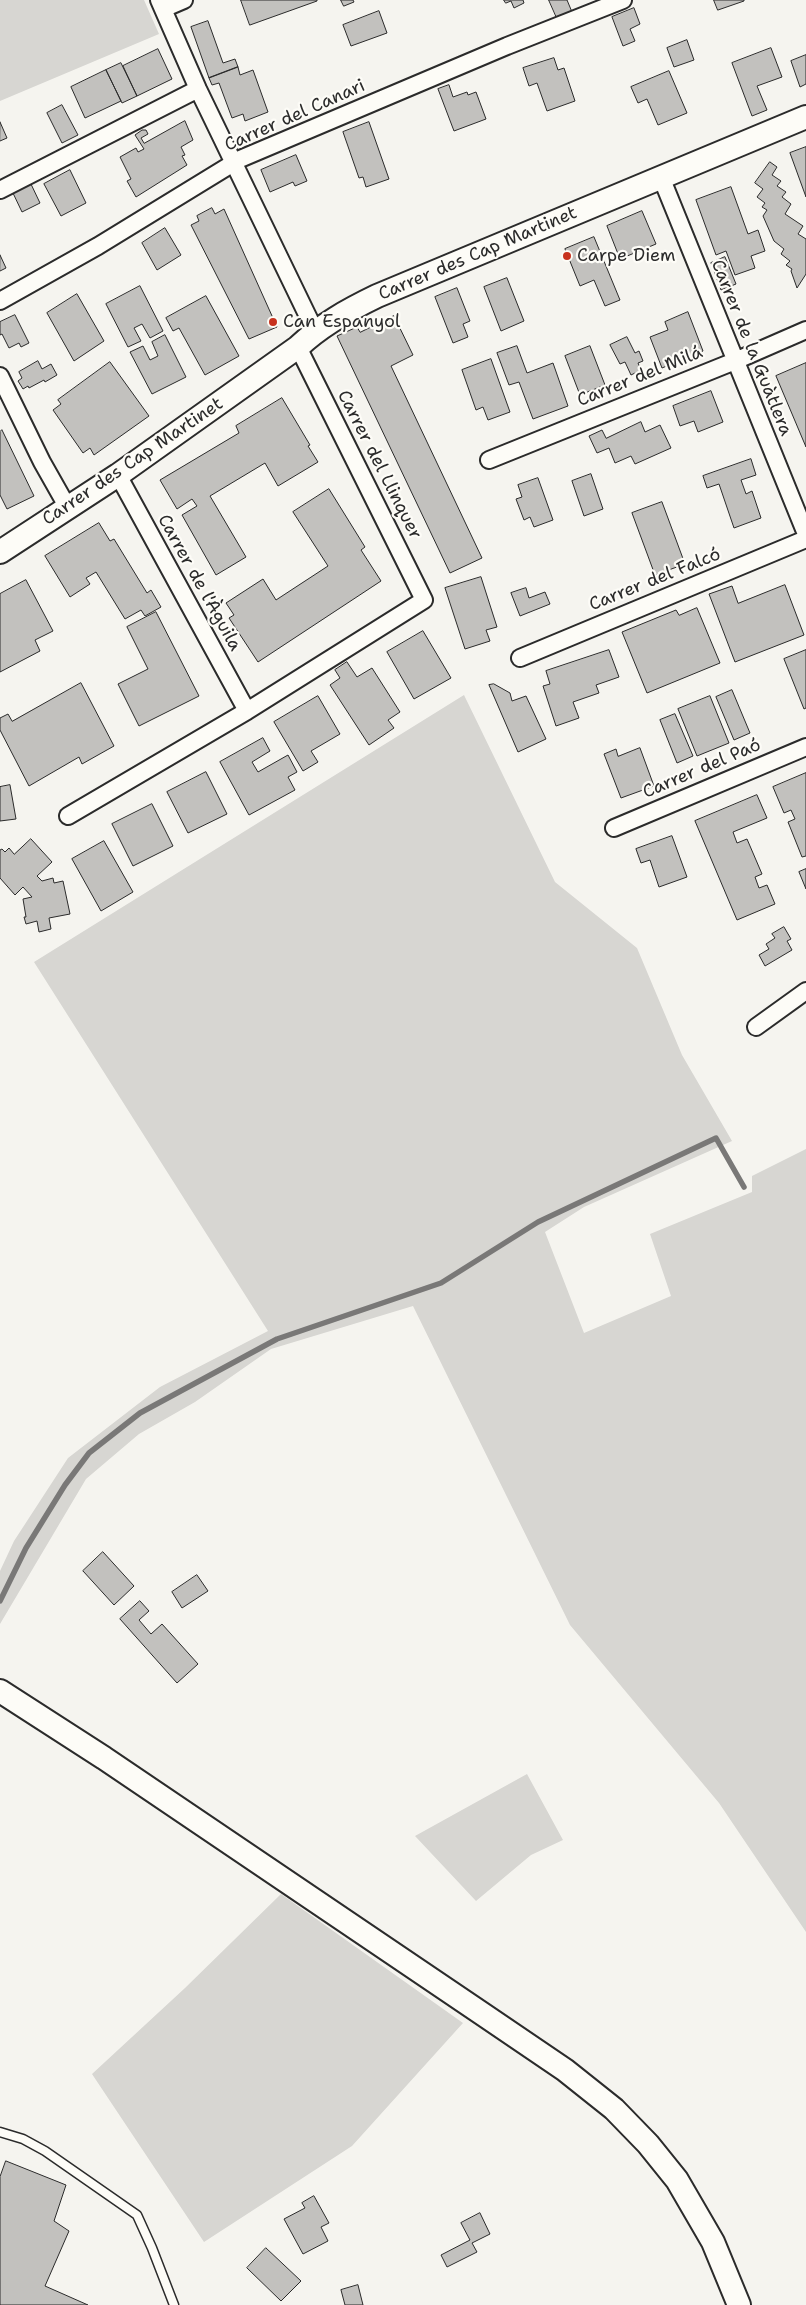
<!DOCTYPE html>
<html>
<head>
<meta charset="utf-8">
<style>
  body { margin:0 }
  canvas { display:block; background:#f5f4ef }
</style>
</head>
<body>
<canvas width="806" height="2305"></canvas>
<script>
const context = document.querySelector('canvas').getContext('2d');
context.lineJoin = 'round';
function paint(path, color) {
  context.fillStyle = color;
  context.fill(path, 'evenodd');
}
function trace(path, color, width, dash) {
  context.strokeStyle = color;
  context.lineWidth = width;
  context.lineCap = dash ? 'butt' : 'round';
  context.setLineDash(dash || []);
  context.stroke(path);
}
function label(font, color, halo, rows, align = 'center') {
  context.font = font + ' "Shantell Sans",sans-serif';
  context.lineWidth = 4.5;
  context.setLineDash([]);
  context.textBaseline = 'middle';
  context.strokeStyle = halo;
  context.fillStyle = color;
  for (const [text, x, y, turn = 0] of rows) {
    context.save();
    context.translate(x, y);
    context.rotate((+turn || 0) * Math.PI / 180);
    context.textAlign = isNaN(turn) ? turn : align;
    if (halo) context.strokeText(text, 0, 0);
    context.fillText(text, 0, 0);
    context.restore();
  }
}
const green = new Path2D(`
  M0 0H144L159 34 0 101Z
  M464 695 555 882 637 948 682 1055 732 1141 584 1207 545 1232 584 1333 671 1296 650 1234 752 1192V1176L806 1149V1932L719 1803 570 1625 413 1306 271 1349 195 1402 139 1434 86 1479 0 1624V1571L14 1541 68 1458 160 1387 268 1331 34 962Z
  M527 1774 563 1840 531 1855 476 1901 415 1836Z
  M281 1894 463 2023 352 2146 204 2242 92 2074 185 1988Z`);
const stream = new Path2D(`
  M0 1601 26 1548 65 1485 89 1453 140 1413 277 1339 441 1283 538 1222 716 1138 744 1187`);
const building = new Path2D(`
  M241 0H317V1L250 25Z
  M341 0H353L354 2 344 6Z
  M504 0H523L524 3 514 8 511 1 506 3Z
  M549 0H567L572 12 557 18Z
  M714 0H744V1L718 10Z
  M634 8 640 24 630 29 635 41 623 46 612 17Z
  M379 11 387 33 351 46 343 25Z
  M208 21 223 63 235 59 238 67 209 78 191 27Z
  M687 40 694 60 674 67 667 48Z
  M771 48 782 77 757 86 767 110 752 116 732 63Z
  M158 49 172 79 137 96 123 66Z
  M806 55V84L800 87 791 61Z
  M554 58 558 70 564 68 575 101 547 111 537 83 529 86 523 68Z
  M121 63 137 96 122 103 106 70Z
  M238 67 240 75 253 70 268 112 245 121 243 114 232 118 219 83 212 85 209 78Z
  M106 70 121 101 85 118 71 87Z
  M669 71 687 113 658 125 647 99 638 103 631 87Z
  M449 85 453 97 467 92 468 95 476 92 486 119 454 131 438 89Z
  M62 105 78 135 62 143 47 113Z
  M185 121 193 140 181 147 185 155 182 156 187 165 136 197 127 181 131 179 120 157 136 148 138 152 144 149 135 135 142 130H146L148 134 141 138 144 143Z
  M0 122 7 138 0 141Z
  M369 122 389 179 366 187 363 177 359 178 343 132Z
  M806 147V197L790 153Z
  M296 155 307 181 295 186 293 182 270 192 261 170Z
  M770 162 777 167 772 175 781 181 777 186 786 192 782 197 791 204 785 214 803 226 798 234 806 239V274L797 288 791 271 792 269 786 265 790 261 781 254 784 249 774 241 763 216 767 210 762 207 765 203 757 197 763 189 755 183Z
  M70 170 86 203 61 216 44 184Z
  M30 182 40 203 22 212 12 191Z
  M731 187 748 234 758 230 765 251 751 256 755 268 735 275 726 251 716 255 696 200Z
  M212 208 215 214 224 209 277 327 249 339 191 225 199 221 197 216Z
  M642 211 656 244 620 259 607 226Z
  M165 228 181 255 157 270 142 243Z
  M594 237 620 300 605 306 594 280 580 286 565 249Z
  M0 255 6 268 0 271Z
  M725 257 736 284 721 290 711 263Z
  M507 278 524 321 501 331 484 287Z
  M140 286 163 331 150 338 142 324 134 328 141 341 128 347 106 304Z
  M457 288 470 321 463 324 468 337 453 343 435 297Z
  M77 294 104 341 74 361 47 313Z
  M206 296 239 356 205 375 179 328 173 331 166 318Z
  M688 312 703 351 662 368 650 337 668 330 665 322Z
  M15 315 29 343 21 347 19 343 9 348 2 334 0 335V322Z
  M394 316 413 355 391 366 482 558 450 573 337 336 357 327 360 332Z
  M165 335 186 377 152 394 130 352 143 346 150 360 158 356 152 342Z
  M627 337 635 353 639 351 643 361 638 363 641 370 631 375 625 362 620 364 610 345Z
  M517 346 527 373 553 363 568 406 533 419 519 382 509 385 497 353Z
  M590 346 605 385 580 395 565 356Z
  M491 359 510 412 488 420 483 407 476 410 462 370Z
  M38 361 42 369 51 364 57 375 45 382 44 380 29 388 28 386 23 389 18 381 22 378 19 372Z
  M110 362 149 416 94 455 90 448 83 453 53 410 61 404 58 400Z
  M806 363V447L776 376Z
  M711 391 723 422 698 432 694 421 680 426 673 406Z
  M282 398 310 445 308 446 318 462 278 486 265 463 210 496 246 557 216 575 182 515 197 506 192 499 177 509 160 480 239 433 236 426Z
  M641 422 645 432 660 425 671 448 635 464 631 456 615 463 609 448 597 453 589 436 602 430 606 438Z
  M2 430 34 496 7 509 0 495V432Z
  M751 459 756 475 741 480 746 494 752 491 761 518 734 528 719 484 707 488 703 476Z
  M591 474 603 509 584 516 572 481Z
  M538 478 553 520 534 527 530 517 524 520 516 499 522 497 518 485Z
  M329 489 365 547 361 550 381 581 258 662 229 618 234 615 226 603 263 579 276 600 328 566 293 512Z
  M662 502 685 564 655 575 632 513Z
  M99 523 110 541 114 539 147 593 151 590 161 607 145 616 141 610 125 619 96 572 86 578 90 584 70 597 45 556Z
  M481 577 497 627 486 630 490 641 465 649 445 588Z
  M26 580 53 631 35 640 40 651 0 672V594Z
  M785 585 804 635 735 662 709 594 732 586 738 603Z
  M526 588 529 598 545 592 550 604 520 616 511 593Z
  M697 608 720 663 647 693 622 632 676 610 679 615Z
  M156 612 199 696 139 726 118 684 148 669 127 627Z
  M423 631 451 678 414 699 387 652Z
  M609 650 619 677 596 685 599 693 573 702 579 718 556 726 543 686 550 684 546 671Z
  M806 650V708L804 709 784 659Z
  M347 662 357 677 372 668 400 712 388 720 394 728 369 745 330 685 340 678 335 670Z
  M81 683 114 746 82 764 79 757 29 786 0 730V718L8 714 12 721Z
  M494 684 510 693 512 701 526 696 546 739 518 752 489 685Z
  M732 690 750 733 734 740 716 697Z
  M318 696 340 734 311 751 318 762 303 771 274 722Z
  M710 696 729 743 697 756 678 709Z
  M675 714 693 756 677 763 660 720Z
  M263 738 270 751 252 762 258 772 288 755 297 772 288 777 295 790 249 815 220 762Z
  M640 748 654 786 621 798 604 754 616 749 618 756Z
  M206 772 227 814 188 833 167 792Z
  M806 773V856L802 857 788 822 795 819 791 810 784 813 773 787Z
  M10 785 16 819 0 821V787Z
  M757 795 767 818 733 832 737 843 747 839 762 874 755 877 759 888 767 885 775 904 737 920 695 821Z
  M152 804 173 846 133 866 112 824Z
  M672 836 687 877 659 887 650 860 641 863 636 849Z
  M31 839 52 862 37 876 42 881 53 878 54 883 63 881 70 914 49 918 51 929 39 932 37 921 26 924 24 917H26L23 899 32 897 23 887 15 895 0 878V850L2 849 5 852 9 848 14 854Z
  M104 841 133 892 101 911 72 859Z
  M806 869V889L799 872Z
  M784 927 791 939 787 941 792 950 765 966 759 955 769 949 766 944 775 938 772 934Z
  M103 1552 134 1586 114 1605 83 1571Z
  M197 1575 208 1591 182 1608 172 1592Z
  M140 1601 149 1611 139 1620 151 1634 162 1624 198 1664 177 1683 120 1619Z
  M6 2161 66 2185 54 2221 69 2231 45 2286 88 2305H0V2177Z
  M314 2196 329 2223 321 2227 328 2241 303 2254 284 2219 305 2208 302 2203Z
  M480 2213 490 2234 472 2243 477 2252 447 2267 441 2255 470 2240 461 2223Z
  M266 2248 301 2281 281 2301 247 2268Z
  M358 2285 363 2305H345L341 2290Z`);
const lane = new Path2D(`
  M0 2132 23 2139 45 2151 137 2215 152 2248 174 2305`);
const street = new Path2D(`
  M159 0 198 89 315 331
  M163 9 184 0
  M661 177 806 534
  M0 190 198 89
  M0 301 98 246 240 159 507 46 623 0
  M0 376 42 462 68 508
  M489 460 735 361 806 330
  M118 475 247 711 424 600 298 347
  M520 658 806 539
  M68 816 247 711
  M614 828 806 747
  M756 1027 806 991`);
const secondary = new Path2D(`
  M0 552 118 475 298 347C321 325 348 310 377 296L806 117
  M0 1691 104 1758 484 2015 565 2070 614 2109 648 2144 677 2180 713 2242 739 2305`);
const markers = [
  [567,256,5,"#c8321e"],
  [273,322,5,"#c8321e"]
];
const streetNames = [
  ["Carrer del Canari",295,116,-24],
  ["Carrer des Cap Martinet",478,254,-23],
  ["Carrer de la Guàtlera",751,348,68],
  ["Carrer del Milá",640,377,-22],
  ["Carrer des Cap Martinet",133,462,-34],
  ["Carrer del Llinquer",379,465,63],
  ["Carrer del Falcó",655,580,-22],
  ["Carrer de l'Àguila",199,583,61],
  ["Carrer del Paó",702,769,-23]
];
const poiNames = [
  ["Carpe Diem",577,256],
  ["Can Espanyol",283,322]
];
paint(green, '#d7d6d2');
trace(stream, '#797877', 5.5);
paint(building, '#c2c1be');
trace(building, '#2b2b2b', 1);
trace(lane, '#2b2b2b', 11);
trace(street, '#2b2b2b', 20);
trace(secondary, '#2b2b2b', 26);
trace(lane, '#fdfcf7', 8);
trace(street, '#fdfcf7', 16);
trace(secondary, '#fdfcf7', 22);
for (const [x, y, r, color] of markers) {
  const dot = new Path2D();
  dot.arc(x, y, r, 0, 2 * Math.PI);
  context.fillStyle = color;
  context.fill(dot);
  trace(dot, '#fdfcf7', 2);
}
label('18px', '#2b2b2b', '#fdfcf7', streetNames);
label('18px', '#2b2b2b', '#fdfcf7', poiNames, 'left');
</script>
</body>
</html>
